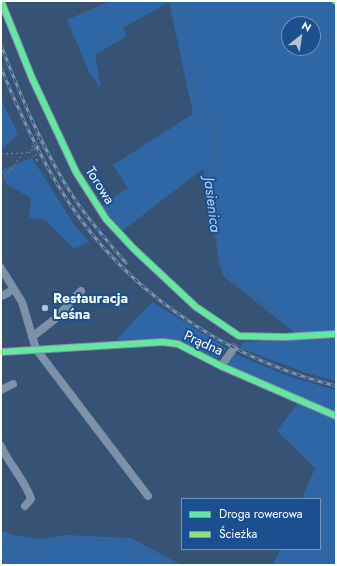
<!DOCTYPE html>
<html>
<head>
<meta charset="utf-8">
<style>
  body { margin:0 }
  #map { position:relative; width:337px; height:566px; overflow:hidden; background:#365274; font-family:Jost,sans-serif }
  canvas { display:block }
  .frame { position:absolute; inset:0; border:2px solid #fff; pointer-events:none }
  .legend { position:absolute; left:181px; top:498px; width:140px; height:52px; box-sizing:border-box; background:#1b4f8f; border:1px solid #7695bc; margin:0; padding:5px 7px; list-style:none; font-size:12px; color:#fff }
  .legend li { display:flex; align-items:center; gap:8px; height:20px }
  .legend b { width:20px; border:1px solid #7695bc }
  .north { position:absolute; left:281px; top:16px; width:40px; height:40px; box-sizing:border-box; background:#1b4f8f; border:1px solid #7695bc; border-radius:50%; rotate:30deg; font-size:11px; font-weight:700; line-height:16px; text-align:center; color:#fff }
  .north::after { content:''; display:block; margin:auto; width:14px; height:18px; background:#b9c2ce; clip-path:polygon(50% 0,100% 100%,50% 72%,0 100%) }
</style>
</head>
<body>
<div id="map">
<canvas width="337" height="566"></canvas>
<div class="frame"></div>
<ul class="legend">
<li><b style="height:5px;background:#66e7a1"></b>Droga rowerowa</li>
<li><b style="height:5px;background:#8de07e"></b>Ścieżka</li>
</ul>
<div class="north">N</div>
</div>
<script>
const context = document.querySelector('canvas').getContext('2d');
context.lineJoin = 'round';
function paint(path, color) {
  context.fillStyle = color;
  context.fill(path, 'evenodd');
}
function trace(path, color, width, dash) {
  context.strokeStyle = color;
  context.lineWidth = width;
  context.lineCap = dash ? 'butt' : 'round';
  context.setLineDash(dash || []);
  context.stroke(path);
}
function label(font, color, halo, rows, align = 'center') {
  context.font = font + ' Jost,sans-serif';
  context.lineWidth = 4;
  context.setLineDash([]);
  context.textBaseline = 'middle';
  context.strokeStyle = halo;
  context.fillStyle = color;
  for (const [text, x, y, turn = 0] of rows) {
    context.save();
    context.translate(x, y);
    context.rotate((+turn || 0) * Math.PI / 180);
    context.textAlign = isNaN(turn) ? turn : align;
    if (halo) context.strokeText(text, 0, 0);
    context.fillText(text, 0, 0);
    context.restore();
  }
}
const green = new Path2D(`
  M110 1H336V381L306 373 240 348 242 342 303 339 223 276 203 169 122 231 101 206 128 188 113 165 193 114 169 2 123 28 127 36 95 55 101 88 90 74 67 20ZM289 24H313V48H289Z
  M1 99 18 134 1 150Z
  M32 158 74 224 89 242 74 249 45 220 29 217 31 198 6 184 1 170Z
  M152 302 227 348 218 359 173 339 116 340Z
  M235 354 288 376 336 390V413L227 364Z
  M297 404 336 420V565H273L280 549H320V499H302L315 468 277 431Z
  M1 531 19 536 40 539 67 535 131 538 182 565H1Z`);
const stream = new Path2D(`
  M181 1 197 107 217 132 216 155 206 172 220 265 243 291 302 330
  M1 549 22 548 60 539 129 541 179 565`);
const minorTunnel = new Path2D(`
  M232 351 236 343`);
const path = new Path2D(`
  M29 152 38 162 34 150
  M1 154 25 153 33 150 32 146H33L35 149 40 146 43 148 35 134
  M1 181 23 154`);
const minor = new Path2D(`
  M1 1 32 78 76 172 106 219 134 249 196 307 239 336 284 337 336 334
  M1 268 22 302 36 349 148 496
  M1 296 8 293 13 288
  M32 337 55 319 81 291
  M1 352 163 342 178 344 221 366 336 416
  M221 366 232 351
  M1 390 13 384
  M1 446C9 464 26 482 31 499L25 506`);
const rail = new Path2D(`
  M1 45C21 97 45 155 76 201 91 223 109 243 126 263
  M1 68C23 120 47 174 81 220 143 303 236 361 336 386`);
const quiet = new Path2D(`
  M334 1 336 3`);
const cycleway = new Path2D(`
  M1 1 32 78 76 172 106 219 134 249 196 307 239 336 284 337 336 334
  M1 352 163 342 178 344 221 366 336 416`);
const markers = [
  [45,308,4,"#b9c2ce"]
];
const streetNames = [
  ["Torowa",99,186,58],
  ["Prądna",203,344,24]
];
const poiNames = [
  ["Restauracja",53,300],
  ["Leśna",53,316]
];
const waterNames = [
  ["Jasienica",211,205,83]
];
paint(green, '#2f66a5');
trace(stream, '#3b618d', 1.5);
trace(minorTunnel, '#546c89', 8, [8, 4]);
trace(path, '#7d92a8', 1, [2, 3]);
trace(minor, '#7d92a8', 8);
trace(rail, '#7e92a7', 3);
trace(rail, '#1b4f8f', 1.5, [4.5]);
trace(quiet, '#8de07e', 5, [10, 5]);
trace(cycleway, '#66e7a1', 6);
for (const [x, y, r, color] of markers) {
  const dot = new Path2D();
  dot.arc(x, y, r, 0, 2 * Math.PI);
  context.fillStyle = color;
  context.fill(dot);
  trace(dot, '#1b4f8f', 1.5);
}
label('14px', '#fff', '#1b4f8f', streetNames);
label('bold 14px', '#fff', '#1b4f8f', poiNames, 'left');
label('italic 15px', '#b5d3f5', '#1b4f8f', waterNames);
</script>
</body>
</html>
